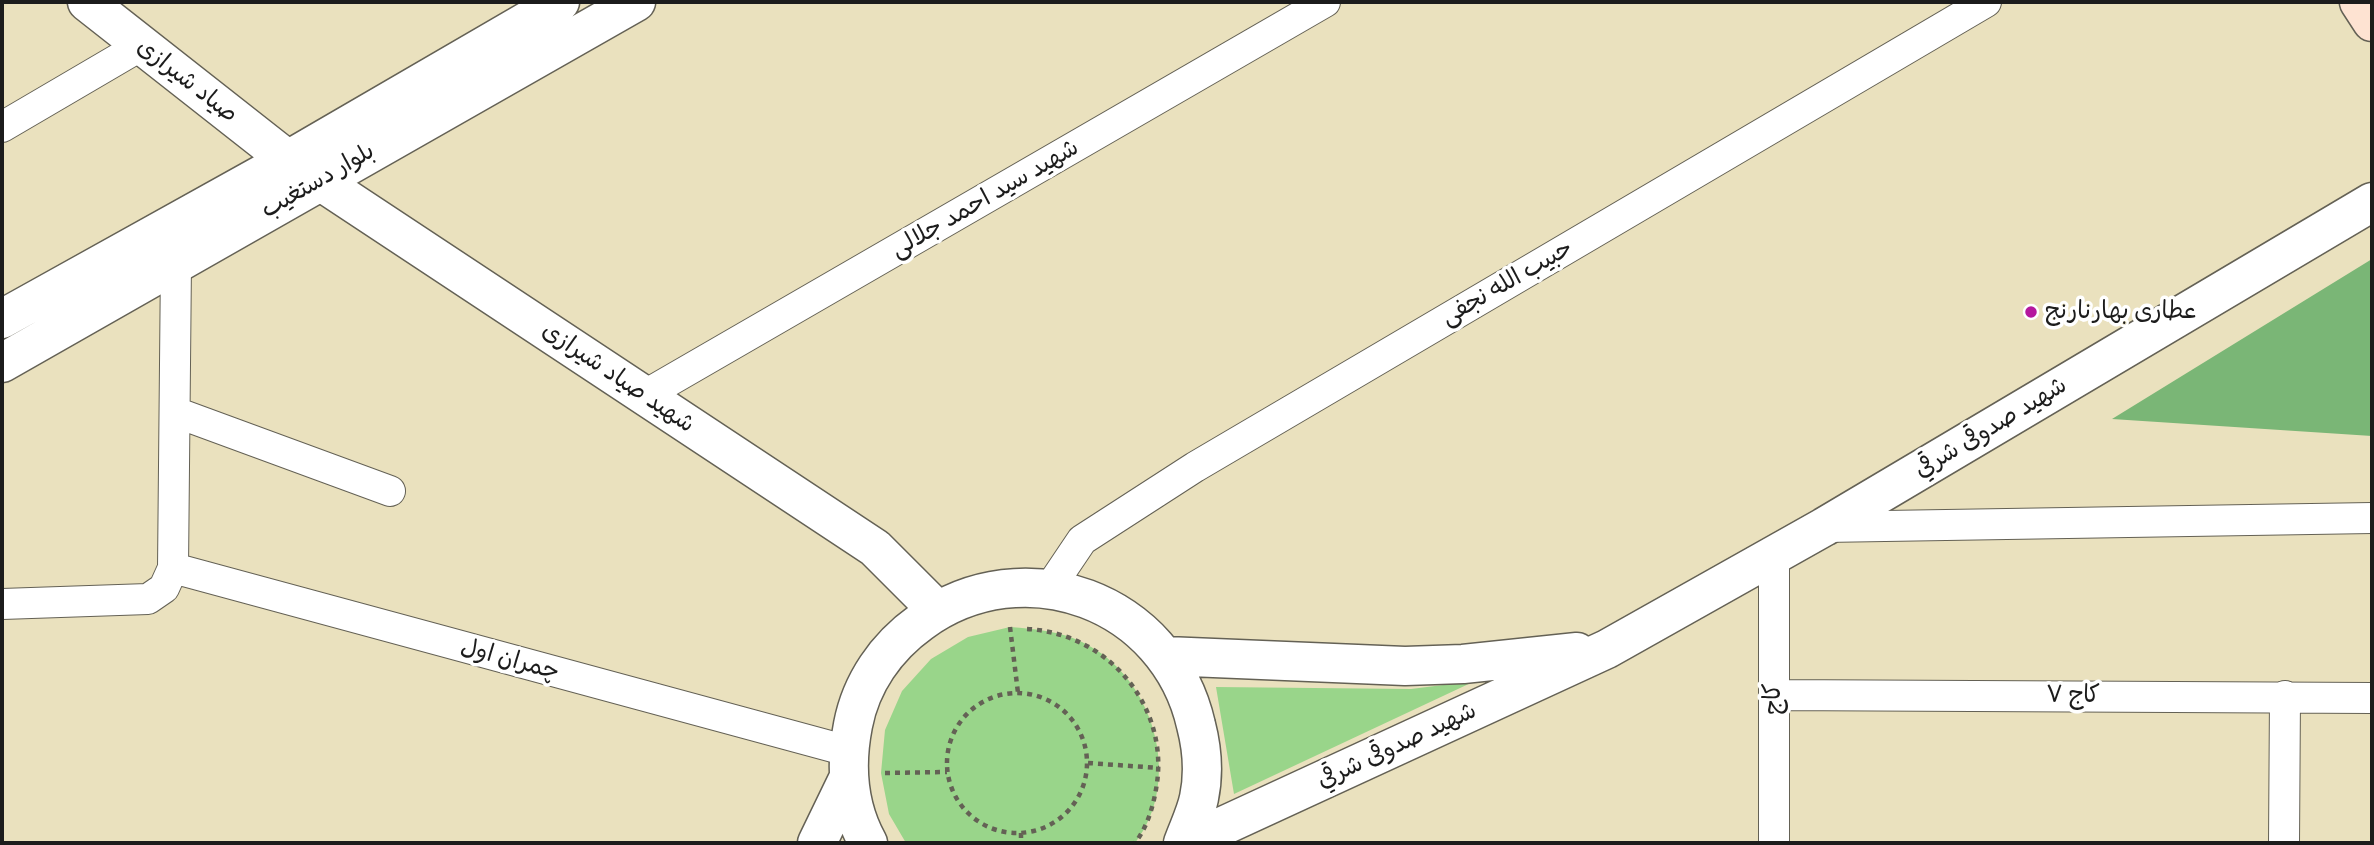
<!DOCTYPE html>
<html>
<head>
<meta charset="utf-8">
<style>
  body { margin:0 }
  #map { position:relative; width:2374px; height:845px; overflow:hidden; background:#eae1be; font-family:"Patrick Hand",sans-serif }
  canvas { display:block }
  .frame { position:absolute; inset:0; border:4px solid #1c1c1c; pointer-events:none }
</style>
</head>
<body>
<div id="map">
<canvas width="2374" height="845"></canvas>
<div class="frame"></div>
</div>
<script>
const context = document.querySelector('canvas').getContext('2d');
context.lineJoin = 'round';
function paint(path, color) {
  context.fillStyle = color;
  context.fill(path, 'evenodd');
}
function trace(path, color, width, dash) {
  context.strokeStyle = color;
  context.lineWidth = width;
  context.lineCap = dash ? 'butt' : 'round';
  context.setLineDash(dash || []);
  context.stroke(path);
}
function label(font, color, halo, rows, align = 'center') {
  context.font = font + ' "Patrick Hand","Playpen Sans Arabic",sans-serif';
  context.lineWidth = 7;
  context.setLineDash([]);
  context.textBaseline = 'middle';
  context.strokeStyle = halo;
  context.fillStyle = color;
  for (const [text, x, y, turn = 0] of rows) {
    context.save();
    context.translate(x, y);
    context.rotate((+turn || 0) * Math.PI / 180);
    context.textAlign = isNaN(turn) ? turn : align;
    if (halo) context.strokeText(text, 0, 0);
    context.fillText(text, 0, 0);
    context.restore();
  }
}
const green = new Path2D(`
  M1010 627C1036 629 1059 631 1082 642 1154 676 1184 780 1135 843H906L889 814 881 773 885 730 902 691 931 659 968 637Z
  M1475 681 1234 794 1216 687 1411 689Z`);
const forest = new Path2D(`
  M2372 259V436L2112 419Z`);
const path = new Path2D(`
  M1010 627 1018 693
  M1027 629C1106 633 1168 703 1157 783 1154 804 1148 826 1135 843
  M947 763a70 70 0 1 1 140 0a70 70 0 1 1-140 0Z
  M1088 763 1159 768
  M885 773 947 772
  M1021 833V843`);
const minor = new Path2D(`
  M2 127 142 45
  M645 395 1325 2
  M175 412 390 491
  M1824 527 2372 518
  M1774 555V843
  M173 568 848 751
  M1049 589 1082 540 1195 467 1986 2
  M2 604 148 599 164 588 173 568 176 262
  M1774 695 2372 698
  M2284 843 2285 696`);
const tertiary = new Path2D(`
  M87 2 288 160 875 548 937 610
  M2 319 288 160 560 2
  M2 363 636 2
  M1166 656 1405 666 1463 664 1577 652
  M817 843 848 779
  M868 843C848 807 845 766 853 725 861 683 886 647 921 622 1024 547 1168 601 1196 725 1202 748 1204 774 1199 798 1196 813 1188 829 1183 843
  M1186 843 1607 649 1824 527 2372 202`);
const secondary = new Path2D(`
  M2359 2 2372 22`);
const markers = [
  [2031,312,7,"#b5179e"]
];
const streetNames = [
  ["صیاد شیرازی",187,81,38],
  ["بلوار دستغیب",318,181,-30],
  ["شهید سید احمد جلالی",985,199,-30],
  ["حبیب الله نجفی",1507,283,-30],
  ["شهید صیاد شیرازی",618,378,34],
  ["شهید صدوقی شرقي",1991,428,-31],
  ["چمران اول",510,660,15],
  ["کاج ۷",2073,696],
  ["کاج",1774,699,-90],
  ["شهید صدوقی شرقي",1397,746,-25]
];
const poiNames = [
  ["عطاری بهارنارنج",2045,312]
];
paint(green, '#99d58a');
paint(forest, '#7ab676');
trace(minor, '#646155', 32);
trace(tertiary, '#646155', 41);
trace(secondary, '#646155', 41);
trace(path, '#646155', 4.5, [5, 5]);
trace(minor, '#fff', 30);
trace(tertiary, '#fff', 38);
trace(secondary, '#fee3d2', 38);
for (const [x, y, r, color] of markers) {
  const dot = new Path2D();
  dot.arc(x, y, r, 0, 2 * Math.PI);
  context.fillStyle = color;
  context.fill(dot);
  trace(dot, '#fff', 2.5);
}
label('24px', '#1c1c1c', '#fff', streetNames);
label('24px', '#1c1c1c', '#fff', poiNames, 'left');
</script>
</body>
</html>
